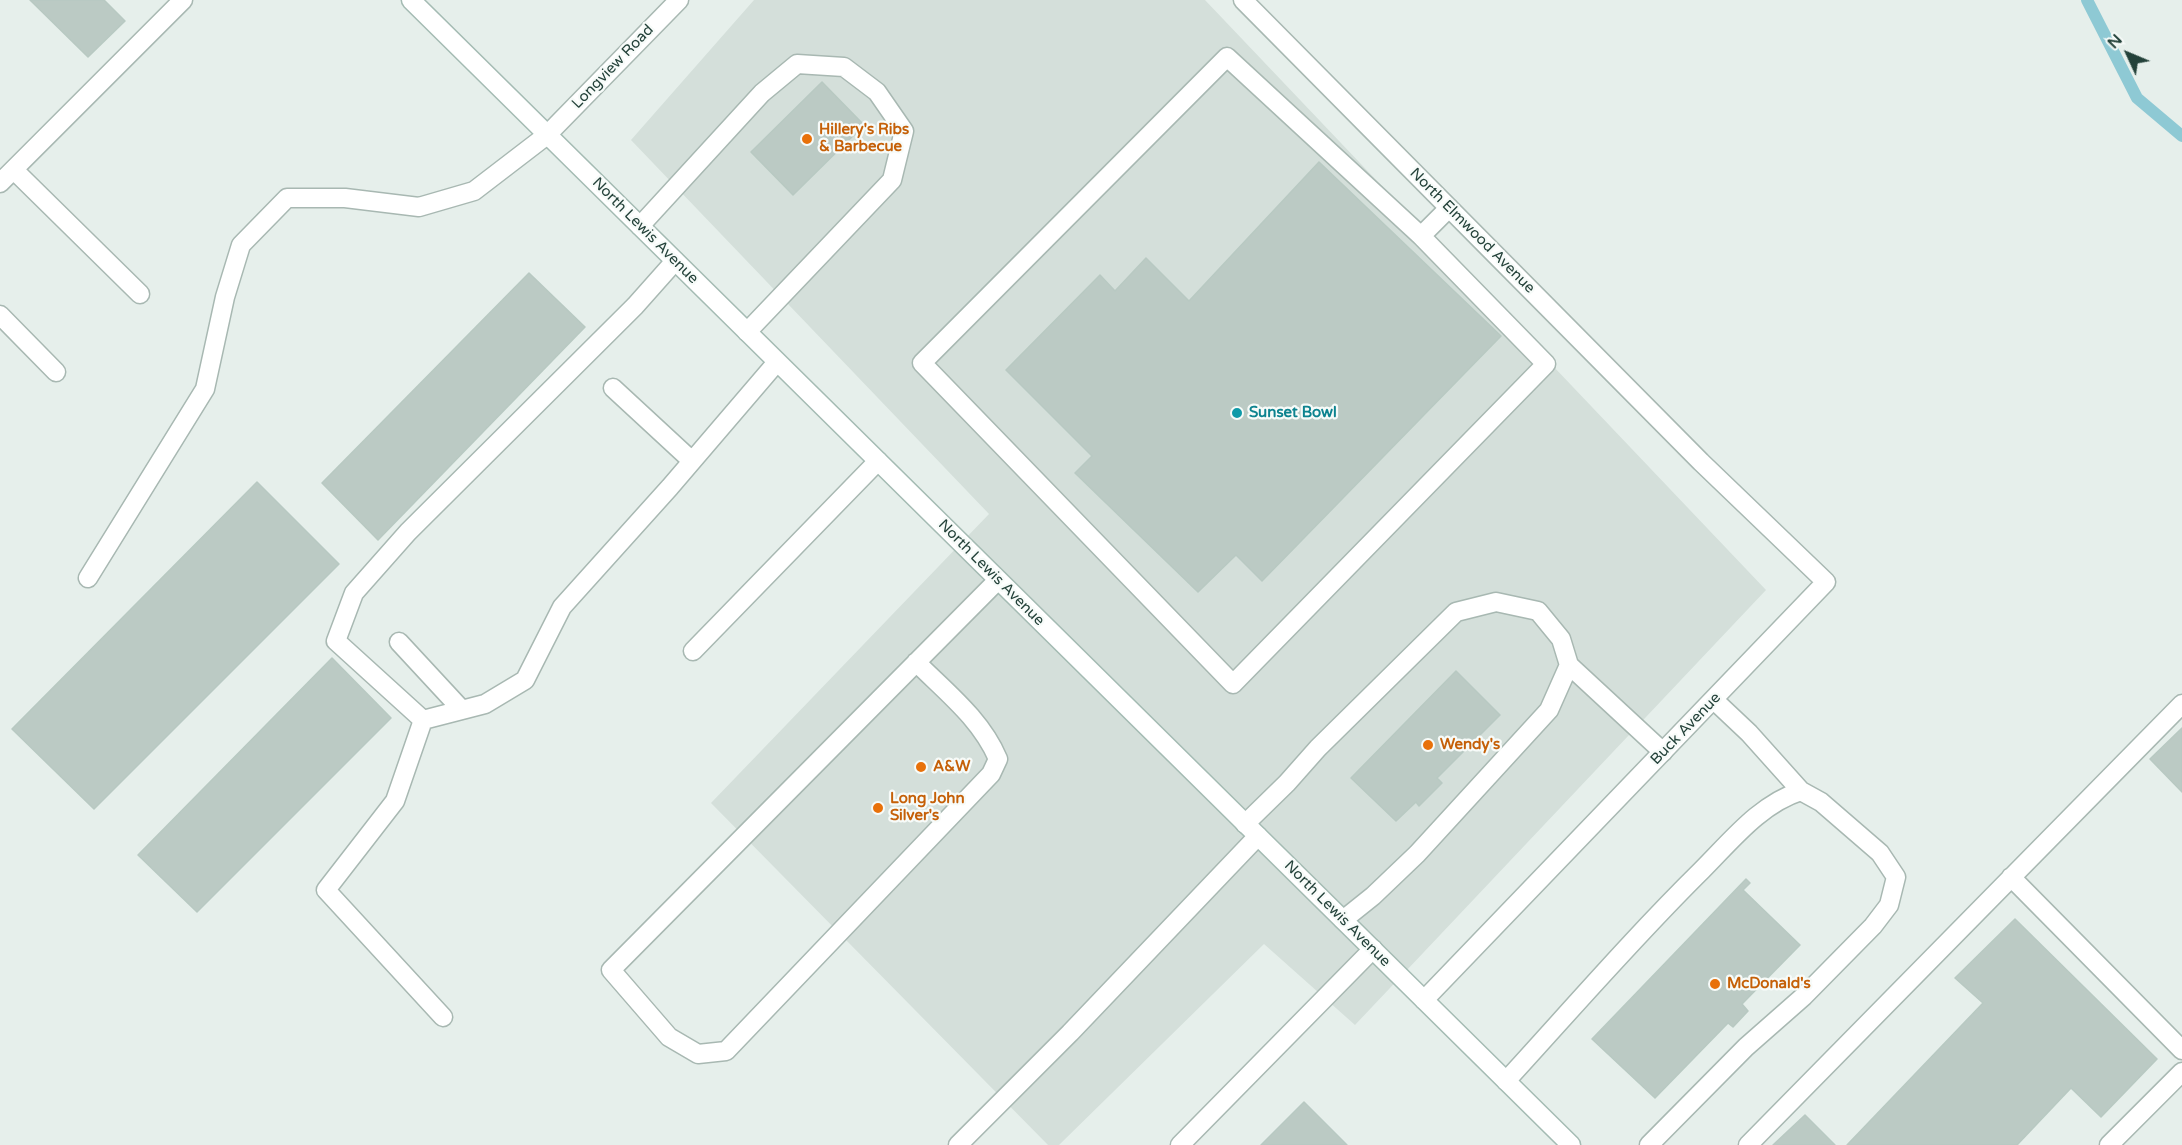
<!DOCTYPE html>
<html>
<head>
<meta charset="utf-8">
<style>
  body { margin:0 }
  #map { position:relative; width:2182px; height:1145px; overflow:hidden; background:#e6efeb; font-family:"Varela Round",sans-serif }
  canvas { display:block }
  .north { position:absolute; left:2098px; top:24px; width:60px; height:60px; -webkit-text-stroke:4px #f7fbf9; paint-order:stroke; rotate:314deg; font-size:16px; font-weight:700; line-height:24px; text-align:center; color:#24423a }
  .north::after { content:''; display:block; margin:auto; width:21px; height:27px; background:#24423a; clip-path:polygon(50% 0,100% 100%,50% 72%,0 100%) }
</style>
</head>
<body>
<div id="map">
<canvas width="2182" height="1145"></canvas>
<div class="north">N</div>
</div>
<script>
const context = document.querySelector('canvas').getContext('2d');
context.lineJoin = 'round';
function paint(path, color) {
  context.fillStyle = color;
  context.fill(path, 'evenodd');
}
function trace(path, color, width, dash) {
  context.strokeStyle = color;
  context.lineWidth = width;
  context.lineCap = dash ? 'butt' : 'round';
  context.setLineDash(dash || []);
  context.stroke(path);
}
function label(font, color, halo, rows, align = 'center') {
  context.font = font + ' "Varela Round",sans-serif';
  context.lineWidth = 4.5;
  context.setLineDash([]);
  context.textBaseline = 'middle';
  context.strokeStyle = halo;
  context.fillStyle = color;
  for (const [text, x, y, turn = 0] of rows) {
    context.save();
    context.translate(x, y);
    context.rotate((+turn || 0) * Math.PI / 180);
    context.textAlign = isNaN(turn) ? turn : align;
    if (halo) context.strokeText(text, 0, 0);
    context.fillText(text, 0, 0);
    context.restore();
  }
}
const built = new Path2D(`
  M754 0H1205L1766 590 1355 1025 1264 944 1059 1145H1048L711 803 989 514 631 140Z`);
const stream = new Path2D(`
  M2087 0 2137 98 2182 136`);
const building = new Path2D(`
  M30 0H104L125 21 88 57Z
  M822 82 864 125 793 195 751 152Z
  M1319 162 1501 336 1262 581 1236 555 1198 592 1075 473 1092 456 1006 370 1100 275 1115 291 1146 258 1189 301Z
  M529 273 585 327 378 540 322 483Z
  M257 482 339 564 94 809 12 729Z
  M332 658 391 718 197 912 138 855Z
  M1456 671 1500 715 1437 778 1442 783 1419 806 1416 802 1396 821 1351 778Z
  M2182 728V792L2150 759Z
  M1746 879 1750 883 1743 890 1800 945 1742 1004 1748 1011 1733 1027 1728 1023 1655 1098 1592 1039Z
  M2015 919 2157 1059 2101 1117 2071 1088 2017 1145H1847L1983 1003 1955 978Z
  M1304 1102 1347 1145H1261Z
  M1805 1115 1835 1145H1773Z`);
const service = new Path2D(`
  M14 170 140 294
  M0 183 183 0
  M640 226 762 93 797 64 844 67 877 92 904 131 892 180 747 332
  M1421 236 1227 57 922 363 1233 684 1546 364 1421 236 1449 208
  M675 261 635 306 408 532 354 593 336 641 423 720 485 704 525 680 562 607 670 487 777 362
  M0 315 56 372
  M613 388 692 461
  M88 578 205 389 225 297 241 245 287 198H345L419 207 474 191 547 135 679 0
  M399 642 462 710
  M693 651 878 461
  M916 662C946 692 981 719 998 759L991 774 726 1051 698 1054 669 1037 611 970 998 580
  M1569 665 1663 752
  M1714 700 1749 733 1801 791
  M423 720 395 801 326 890 443 1017
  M1245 824 1287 783 1318 748 1456 612 1496 602 1538 611 1561 639 1569 665 1549 710 1417 854 1373 896 1343 920
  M2011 877 2182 1050
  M1506 1081C1571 1010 1634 937 1702 870 1732 840 1760 804 1801 791L1821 802 1880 853 1896 877 1889 905 1873 926 1804 996 1746 1047 1649 1145
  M958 1145 1070 1033 1258 836
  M1180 1145 1373 949
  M1748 1145 2182 704
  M2109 1145 2182 1072`);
const minor = new Path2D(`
  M1243 0 1701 462 1826 582 1424 1000`);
const secondary = new Path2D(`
  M411 0 1571 1145`);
const markers = [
  [807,139,6,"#e8710a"],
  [1237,413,6,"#0f9aa8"],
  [1428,745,6,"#e8710a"],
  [921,767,6,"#e8710a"],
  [878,808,6,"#e8710a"],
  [1715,984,6,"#e8710a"]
];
const streetNames = [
  ["Longview Road",613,67,-46],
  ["North Lewis Avenue",645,231,45],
  ["North Elmwood Avenue",1472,231,45],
  ["North Lewis Avenue",991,573,45],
  ["Buck Avenue",1686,729,-46],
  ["North Lewis Avenue",1337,914,45]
];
const foodNames = [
  ["Hillery's Ribs",819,130],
  ["& Barbecue",819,147],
  ["Wendy's",1440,745],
  ["A&W",933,767],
  ["Long John",890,799],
  ["Silver's",890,816],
  ["McDonald's",1727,984]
];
const cultureNames = [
  ["Sunset Bowl",1249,413]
];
paint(built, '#d4dfda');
trace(stream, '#8ec9d4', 12);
paint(building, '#bbcac4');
trace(building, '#b8c9c2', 1.5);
trace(service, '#a8b8b2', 21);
trace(minor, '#a8b8b2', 21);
trace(secondary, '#a4bbb3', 21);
trace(service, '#fff', 18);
trace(minor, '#fff', 18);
trace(secondary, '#fff', 18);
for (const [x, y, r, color] of markers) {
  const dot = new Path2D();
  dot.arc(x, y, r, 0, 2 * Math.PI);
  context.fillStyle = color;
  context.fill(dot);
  trace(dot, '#f7fbf9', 2);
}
label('15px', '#24423a', '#f7fbf9', streetNames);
label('bold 15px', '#c56008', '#f7fbf9', foodNames, 'left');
label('bold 15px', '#0d838f', '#f7fbf9', cultureNames, 'left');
</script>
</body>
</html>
